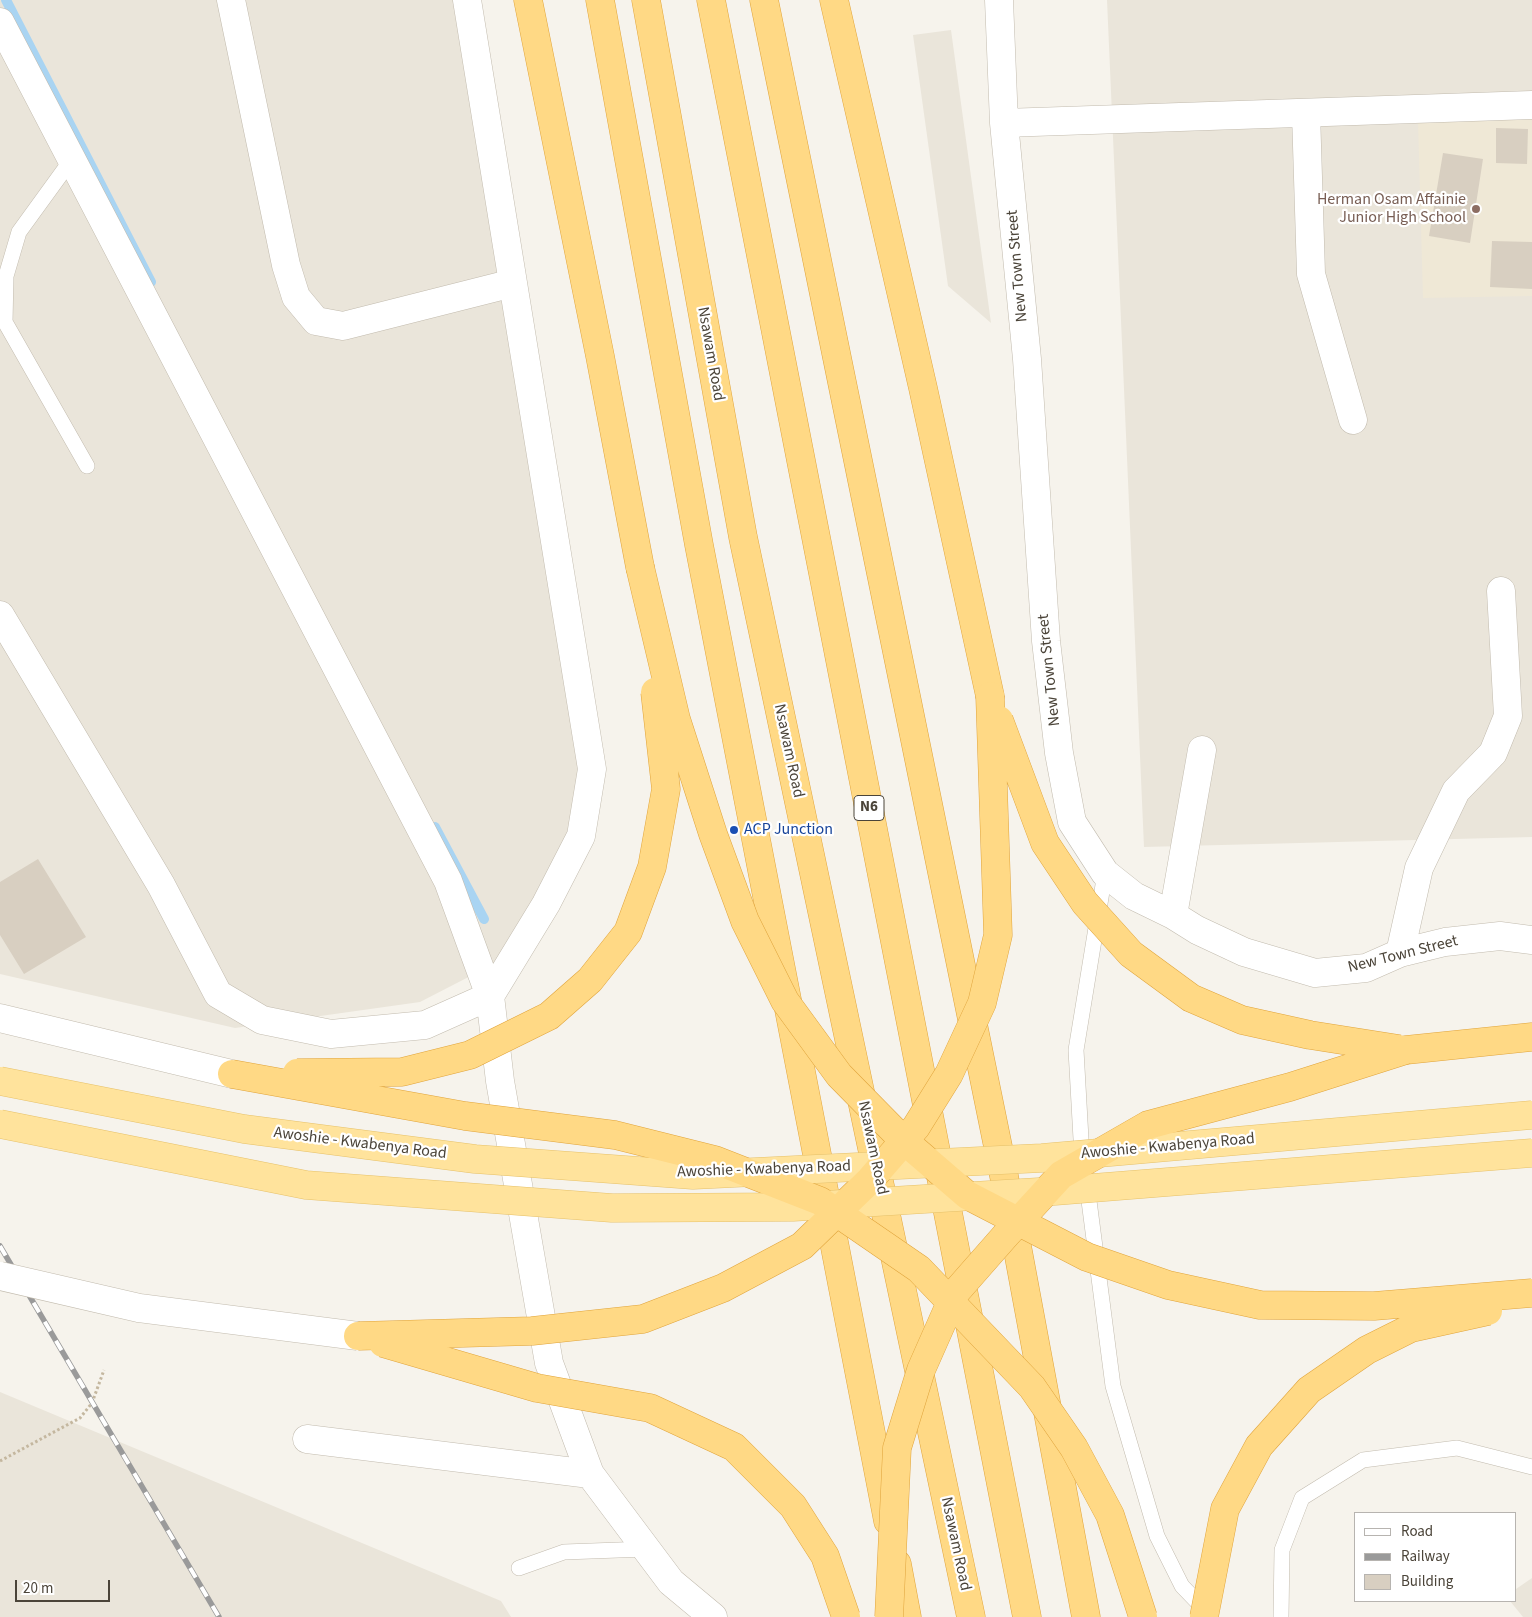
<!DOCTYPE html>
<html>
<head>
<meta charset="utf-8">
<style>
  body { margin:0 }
  #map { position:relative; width:1532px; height:1617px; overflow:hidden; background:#f6f3ec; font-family:"Source Sans 3",sans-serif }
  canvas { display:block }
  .legend { position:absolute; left:1354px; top:1512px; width:162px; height:90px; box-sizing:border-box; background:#fff; border:1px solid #b7b4b0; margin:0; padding:6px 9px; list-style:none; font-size:15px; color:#4b4439 }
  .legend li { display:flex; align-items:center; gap:10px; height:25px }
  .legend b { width:25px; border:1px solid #b7b4b0 }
  .scale { position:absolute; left:15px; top:1580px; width:95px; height:22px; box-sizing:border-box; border:2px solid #4b4439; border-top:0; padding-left:6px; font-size:15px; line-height:18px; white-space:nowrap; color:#4b4439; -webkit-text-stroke:4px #fff; paint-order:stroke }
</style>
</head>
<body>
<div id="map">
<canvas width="1532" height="1617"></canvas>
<ul class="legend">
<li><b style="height:6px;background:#fff"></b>Road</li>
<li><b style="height:6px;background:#9a9a9a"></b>Railway</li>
<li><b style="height:14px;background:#d8cfc1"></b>Building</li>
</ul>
<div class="scale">20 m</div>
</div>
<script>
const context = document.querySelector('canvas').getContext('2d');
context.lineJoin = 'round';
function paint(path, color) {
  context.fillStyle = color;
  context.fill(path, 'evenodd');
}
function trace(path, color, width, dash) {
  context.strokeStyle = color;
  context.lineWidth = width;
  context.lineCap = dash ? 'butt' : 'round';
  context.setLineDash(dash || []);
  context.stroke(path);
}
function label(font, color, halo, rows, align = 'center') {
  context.font = font + ' "Source Sans 3",sans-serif';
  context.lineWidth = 4.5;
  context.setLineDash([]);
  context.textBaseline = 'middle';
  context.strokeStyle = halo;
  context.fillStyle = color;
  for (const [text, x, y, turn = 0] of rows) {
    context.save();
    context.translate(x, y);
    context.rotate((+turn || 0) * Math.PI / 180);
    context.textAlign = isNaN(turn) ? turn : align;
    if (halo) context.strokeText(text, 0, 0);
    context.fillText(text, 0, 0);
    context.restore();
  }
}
const residential = new Path2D(`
  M0 0H453L518 379 587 723 562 872 521 950 420 1002 235 1028 0 974Z
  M1107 0H1532V837L1144 847Z
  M951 30 991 323 948 286 913 35Z
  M0 1392 501 1601 511 1617H0Z
  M1532 1578V1617H1523L1510 1601H1516V1589Z`);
const education = new Path2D(`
  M1532 119V296L1423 298 1418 121Z`);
const stream = new Path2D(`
  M6 0 151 282
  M435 827 484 919`);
const building = new Path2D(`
  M1496 128 1528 129 1527 164 1496 163Z
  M1443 153 1483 159 1470 243 1429 236Z
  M1492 241 1532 242V289L1490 287Z
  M38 859 86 937 24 974 0 935V882Z`);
const path = new Path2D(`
  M0 1461 80 1418 92 1403 104 1370`);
const service = new Path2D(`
  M72 159 19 232 6 276 5 322 87 466
  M1105 873 1076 1050 1081 1139 1113 1386 1157 1536 1182 1586 1207 1612
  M519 1568 564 1552 646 1549
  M1281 1617 1282 1550 1302 1498 1363 1460 1457 1448 1532 1467`);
const minor = new Path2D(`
  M231 0 286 265 296 297 316 321 343 326 513 283
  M999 0 1004 123 1027 359 1046 641 1059 753 1072 822 1105 873 1134 896 1173 915 1197 930 1244 952 1315 973 1366 968 1400 953 1445 942 1500 936 1532 940
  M0 22 448 881 490 996 500 1081 549 1363 590 1474 671 1582 713 1617
  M1306 113 1311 274 1353 420
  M1004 123 1532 105
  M0 615 161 885 218 994 262 1020 331 1034 425 1025 490 996 546 904 581 836 592 769 467 0
  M1173 915 1202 750
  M1400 953 1419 868 1456 791 1493 753 1508 716 1501 591
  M307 1439 590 1474`);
const tertiary = new Path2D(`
  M0 1018 232 1074`);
const trunk = new Path2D(`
  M528 0 600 356 640 567
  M600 0 699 545 888 1521
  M646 0 743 537 971 1617
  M711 0 1027 1617
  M764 0 1004 1176 1086 1617
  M834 0 923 388 990 696
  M1406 1050 1532 1037
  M897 1564 907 1617`);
const rail = new Path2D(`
  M0 1246 219 1617`);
const tertiaryBridge = new Path2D(`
  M0 1276 139 1308 358 1336`);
const primaryBridge = new Path2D(`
  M0 1081 244 1129 475 1159 693 1175 1042 1158 1532 1115
  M0 1124 306 1185 612 1208 793 1207 1055 1191 1532 1153`);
const trunkBridge = new Path2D(`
  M640 567 676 719 713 834 745 921 785 1001 839 1075 902 1139 967 1195 1087 1257 1168 1285 1260 1305 1374 1306 1532 1293
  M999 720 1045 843 1085 903 1131 954 1191 998 1242 1020 1310 1035 1399 1049
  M297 1073 402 1072 470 1055 549 1016 590 980 628 932 652 867 666 789 655 692
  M232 1074 465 1116 615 1135 715 1160 820 1201 919 1269 1032 1387 1074 1448 1110 1515 1143 1617
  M358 1336 532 1331 643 1319 723 1288 802 1246 870 1180 916 1127 949 1074 982 1003 998 935 990 696
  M383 1343 537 1388 650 1408 734 1447 793 1506 825 1556 846 1617
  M889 1617 897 1448 921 1370 955 1293 1005 1236 1061 1175 1148 1125 1290 1087 1406 1050
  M1204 1617 1225 1509 1259 1446 1309 1390 1367 1350 1411 1328 1488 1311`);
const markers = [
  [1476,209,5,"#8d6e63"],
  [734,830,5,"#1a4fb4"]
];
const shields = [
  [869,808,30]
];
const shieldNames = [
  ["N6",869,808]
];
const educationNames = [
  ["Herman Osam Affainie",1466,200],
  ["Junior High School",1466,218]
];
const streetNames = [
  ["New Town Street",1018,266,-95],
  ["Nsawam Road",710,354,80],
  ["New Town Street",1050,670,-96],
  ["Nsawam Road",788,751,78],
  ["New Town Street",1403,955,-14],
  ["Awoshie - Kwabenya Road",360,1144,7],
  ["Awoshie - Kwabenya Road",1168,1147,-5],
  ["Nsawam Road",872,1148,78],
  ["Awoshie - Kwabenya Road",764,1170,-2],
  ["Nsawam Road",955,1544,78]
];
const transitNames = [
  ["ACP Junction",744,830]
];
paint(residential, '#eae5da');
paint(education, '#efe8d6');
trace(stream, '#a9d4f2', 10);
paint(building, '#d8cfc1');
trace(service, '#c2bbae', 16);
trace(minor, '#c2bbae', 29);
trace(tertiary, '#c2bbae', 29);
trace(trunk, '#e0a43c', 29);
trace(path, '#c4b79f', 3, [2.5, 2.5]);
trace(service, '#fff', 15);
trace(minor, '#fff', 28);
trace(tertiary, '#fff', 28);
trace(trunk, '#ffd985', 28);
trace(rail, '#9a9a9a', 5.5);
trace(rail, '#fff', 4, [11]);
trace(tertiaryBridge, '#c2bbae', 29, []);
trace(primaryBridge, '#e6c16a', 29, []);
trace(trunkBridge, '#e0a43c', 29, []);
trace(tertiaryBridge, '#fff', 28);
trace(primaryBridge, '#ffe39c', 28);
trace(trunkBridge, '#ffd985', 28);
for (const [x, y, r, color] of markers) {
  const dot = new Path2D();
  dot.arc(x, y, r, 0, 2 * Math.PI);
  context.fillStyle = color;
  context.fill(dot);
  trace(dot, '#fff', 2);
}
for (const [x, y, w] of shields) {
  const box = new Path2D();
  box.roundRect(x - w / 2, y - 12.5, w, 25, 4);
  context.fillStyle = '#fff';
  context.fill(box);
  trace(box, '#4b4439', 1);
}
label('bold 15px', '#4b4439', null, shieldNames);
label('16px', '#785e54', '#fff', educationNames, 'right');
label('16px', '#4b4439', '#fff', streetNames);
label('16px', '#164399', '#fff', transitNames, 'left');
</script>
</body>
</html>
